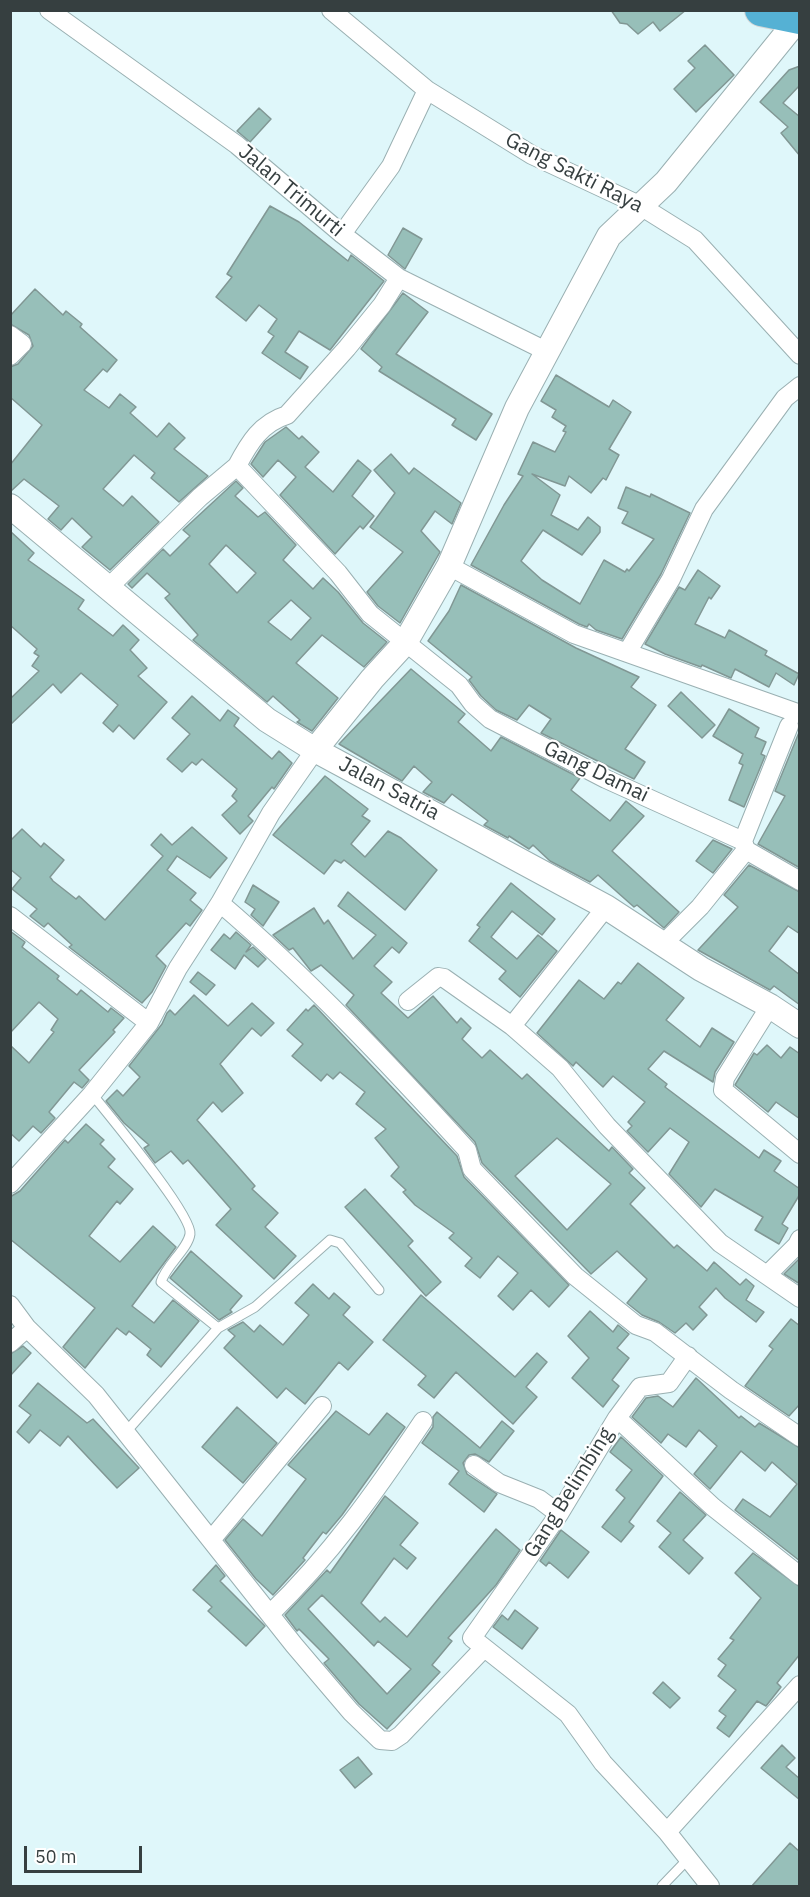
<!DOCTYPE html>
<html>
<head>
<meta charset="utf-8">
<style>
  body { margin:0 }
  #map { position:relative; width:810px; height:1897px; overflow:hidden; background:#dff7fa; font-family:"IBM Plex Sans",sans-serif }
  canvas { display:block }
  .frame { position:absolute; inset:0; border:12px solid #363f40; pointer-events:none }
  .scale { position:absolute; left:24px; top:1846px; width:118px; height:27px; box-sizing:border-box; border:3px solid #363f40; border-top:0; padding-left:8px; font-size:18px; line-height:21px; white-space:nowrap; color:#363f40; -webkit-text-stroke:4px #fff; paint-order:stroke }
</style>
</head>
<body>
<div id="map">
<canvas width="810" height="1897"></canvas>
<div class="frame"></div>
<div class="scale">50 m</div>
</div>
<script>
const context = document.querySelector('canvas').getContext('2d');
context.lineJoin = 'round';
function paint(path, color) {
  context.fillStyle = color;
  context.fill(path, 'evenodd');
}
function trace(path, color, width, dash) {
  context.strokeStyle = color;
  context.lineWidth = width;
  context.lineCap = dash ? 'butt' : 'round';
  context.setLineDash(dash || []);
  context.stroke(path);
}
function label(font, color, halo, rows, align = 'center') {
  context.font = font + ' "IBM Plex Sans",sans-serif';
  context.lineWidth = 4.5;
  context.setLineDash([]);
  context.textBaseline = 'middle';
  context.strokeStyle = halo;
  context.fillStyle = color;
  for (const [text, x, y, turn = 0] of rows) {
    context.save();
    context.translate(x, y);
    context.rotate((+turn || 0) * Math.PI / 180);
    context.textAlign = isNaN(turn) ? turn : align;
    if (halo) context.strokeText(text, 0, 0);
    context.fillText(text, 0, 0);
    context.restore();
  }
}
const building = new Path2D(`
  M611 10H686L660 31 653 22 638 34 627 24 620 23Z
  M705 45 734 75 696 112 674 89 695 68 688 61Z
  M800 66V85L783 103 800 117V156L781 133 788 127 760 102 789 70Z
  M259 108 271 119 250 142 237 131Z
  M270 206 299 222 348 261 351 255 384 281 330 350 299 331 285 352 308 367 300 379 262 353 274 336 268 332 277 319 259 305 246 321 216 297 232 277 227 274Z
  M403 228 422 239 405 269 388 255Z
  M35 289 63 315 66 311 82 324 80 327 117 360 107 372 103 369 84 390 109 408 120 394 136 407 130 413 157 437 169 423 185 438 174 449 208 476 179 502 151 478 155 473 134 455 103 489 123 506 132 496 159 522 110 570 82 547 92 537 72 518 61 530 48 519 59 506 24 479 10 492V465L42 425 10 397V367L18 364 33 346 29 335 10 324V316Z
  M403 293 428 312 396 354 492 414 476 440 452 425 456 419 379 371 382 367 361 349Z
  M556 375 609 407 613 400 631 412 609 449 619 455 606 480 603 478 591 493 569 476 565 486 532 474 560 495 551 515 578 530 588 517 600 527V532L582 555 543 530 521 561 542 580 580 604 604 560 625 572 627 569 629 571 654 539 622 523 628 512 618 508 626 487 650 497 651 494 690 513 661 574 622 639 596 630 589 624 587 627 579 624 471 565 504 505 523 476 518 474 533 442 555 452 566 432 563 431 566 426 552 417 556 410 541 401Z
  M286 427 299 439 302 436 319 452 305 467 333 492 358 460 371 471 352 496 374 516 363 529 360 526 335 554 280 495 296 477 278 460 263 477 251 464 265 442Z
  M391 454 409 474 414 468 461 503 452 524 435 511 421 531 440 552 400 623 378 606 367 592 403 552 370 527 395 493 374 470Z
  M236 481 243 488 235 496 258 517 265 512 296 545 283 560 313 589 323 578 338 592 363 623 387 642 364 667 322 635 296 663 338 698 312 731 297 722 300 720 273 696 267 702 193 640 198 635 165 598 170 594 147 573 132 588 128 584 163 549 170 556 190 536 183 530ZM226 545 256 573 237 593 209 564ZM291 600 311 618 291 640 268 622Z
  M10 531 34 553 28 560 84 600 78 609 113 636 123 625 139 640 130 650 147 668 138 676 167 702 134 739 119 725 113 732 103 723 118 705 81 673 61 693 53 684 10 725V699L39 671 32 666 39 656 34 653 37 649 10 625Z
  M698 570 720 586 711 599 709 597 695 624 725 638 729 630 767 651 765 655 799 674 794 685 776 673 769 687 735 669 731 678 702 665 701 667 665 654 645 644 679 587 685 590Z
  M461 585 576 648 639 677 631 687 656 705 625 749 645 762 634 779 541 733 551 719 529 705 517 720 496 710 481 696 469 680 472 677 428 641 449 611Z
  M411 669 465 714 458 722 491 751 501 737 580 778 571 790 610 821 626 801 644 816 612 851 679 912 664 928 637 905 634 907 598 875 590 882 550 861 533 845 529 849 509 836 508 838 484 825 488 821 452 794 444 803 423 792 432 782 414 766 402 781 339 744Z
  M681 692 715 725 702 738 668 706Z
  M192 696 220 721 228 710 239 718 234 726 272 759 279 751 292 763 274 789 272 787 248 816 253 821 240 834 222 815 237 801 232 796 237 789 202 759 196 765 192 762 182 772 167 759 190 734 172 718Z
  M729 709 759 728 755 737 766 742 761 754 765 756 744 807 729 800 743 765 739 763 743 754 713 736Z
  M800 730V868L758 844 785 796 775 791Z
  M325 776 368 809 362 816 370 821 351 844 365 857 388 831 401 838 437 870 405 910 344 860 341 863 335 860 324 874 273 835Z
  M192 827 227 858 210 878 177 856 167 870 196 893 190 900 202 910 190 926 186 923 156 956 166 966 152 992 142 1003 69 947 72 945 48 923 44 927 30 916 37 909 12 889 21 878 10 869V841L22 829 41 847 44 843 64 860 50 877 53 881 76 899 79 896 105 920 163 856 151 845 161 834 172 845Z
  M713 840 732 849 713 873 696 861Z
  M749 865 800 892V934L788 926 769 951 800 975V1005L774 986 770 990 698 950 738 907 724 895Z
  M511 883 555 919 542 935 512 911 491 937 517 959 538 935 557 951 520 997 499 979 506 971 469 941 480 927 477 925Z
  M253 885 279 902 263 926 251 915 255 909 245 902Z
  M348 892 407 943 399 953 392 947 374 966 392 982 381 993 408 1018 433 996 457 1023 461 1018 471 1028 462 1039 482 1058 490 1050 522 1079 527 1074 609 1151 612 1147 633 1169 629 1173 645 1188 630 1204 674 1248 677 1245 707 1271 714 1262 740 1285 746 1279 754 1286 746 1300 764 1312 756 1322 725 1298 716 1288 699 1307 707 1315 693 1330 686 1323 675 1333 659 1322 642 1315 627 1303 647 1279 617 1251 591 1274 482 1163 475 1142 346 1005 354 995 321 965 311 971 293 948 289 950 273 935 314 908 324 924 328 920 353 959 376 935 338 906ZM557 1138 611 1184 567 1230 515 1176Z
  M10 931 25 942 22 947 59 976 57 979 77 995 81 990 108 1012 111 1008 124 1018 113 1030 115 1032 79 1070 89 1080 83 1087 82 1088 74 1082 49 1112 55 1118 41 1133 33 1126 19 1141 10 1133V1045L29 1063 54 1032 51 1030 58 1019 39 1002 10 1033Z
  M236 932 251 945 246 952 253 947 266 959 258 967 244 955 235 969 211 950 224 934 230 939Z
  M638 963 684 998 666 1020 700 1047 712 1028 734 1042 715 1072 713 1082 664 1051 648 1069 667 1084 665 1087 759 1158 764 1150 781 1161 774 1171 800 1189V1194L782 1224 788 1228 779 1244 755 1230 763 1217 715 1189 701 1207 669 1174 689 1142 670 1128 648 1152 627 1131 632 1126 628 1122 645 1102 613 1076 603 1087 576 1062 573 1066 537 1033 579 980 604 999 618 982 621 984Z
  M198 972 215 985 206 995 190 982Z
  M194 995 228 1026 252 1003 274 1023 261 1036 252 1028 220 1064 243 1093 222 1112 213 1102 197 1120 255 1186 252 1189 278 1213 265 1227 296 1256 274 1279 216 1225 231 1209 188 1160 183 1164 171 1151 155 1163 144 1148 149 1145 124 1123 106 1101 117 1090 123 1096 140 1077 129 1066 162 1024 167 1013 170 1010 175 1015Z
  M314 1005 457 1156 464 1177 569 1285 549 1307 531 1290 513 1310 498 1296 518 1273 498 1256 480 1278 465 1266 472 1258 449 1238 454 1233 415 1205 403 1192 406 1190 391 1176 399 1167 375 1138 386 1129 356 1104 365 1092 340 1072 333 1079 327 1074 321 1081 292 1056 303 1044 287 1030 306 1009 308 1011Z
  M767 1045 781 1058 790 1047 800 1054V1119L776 1102 768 1112 735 1085 754 1053 757 1055Z
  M86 1124 104 1140 100 1144 115 1159 108 1167 133 1189 120 1204 117 1201 89 1236 120 1262 153 1226 176 1247 132 1306 154 1323 173 1300 199 1321 161 1367 147 1355 151 1349 129 1331 126 1335 117 1328 85 1368 63 1347 95 1308 10 1239V1197L20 1191 65 1140 68 1143Z
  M365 1189 413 1241 408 1246 441 1282 426 1296 345 1207Z
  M191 1251 242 1296 230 1310 232 1312 219 1320 170 1278Z
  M800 1258V1284L784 1274Z
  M313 1284 329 1299 334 1293 350 1307 343 1315 373 1342 348 1370 339 1362 305 1404 286 1388 277 1398 224 1348 235 1336 228 1330 243 1322 254 1332 260 1325 283 1345 309 1315 295 1303Z
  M421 1295 515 1377 537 1353 547 1362 526 1387 537 1397 513 1424 456 1372 434 1398 418 1385 426 1376 383 1340Z
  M590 1311 613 1332 618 1325 629 1334 617 1348 629 1358 612 1380 619 1386 603 1407 572 1378 589 1358 568 1336Z
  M791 1319 800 1326V1404L789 1416 745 1386 773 1349 769 1346Z
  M23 1346 31 1353 10 1376V1354Z
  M696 1378 739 1418 741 1416 755 1427 759 1423 800 1448V1561L735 1510 743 1499 770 1517 797 1484 772 1462 765 1471 741 1451 710 1489 694 1474 717 1446 699 1430 686 1447 668 1434 661 1443 632 1417 646 1398 658 1396 673 1407Z
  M38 1383 87 1423 93 1419 139 1468 117 1488 68 1436 60 1446 40 1430 29 1443 17 1432 31 1415 19 1406Z
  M237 1407 277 1443 243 1483 202 1447Z
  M336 1411 369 1435 387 1413 405 1427 342 1515 326 1534 323 1532 303 1558 305 1560 273 1595 256 1579 225 1540 243 1519 262 1536 306 1479 288 1465Z
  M437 1412 480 1448 502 1421 514 1431 489 1462 475 1454 469 1455 463 1463 467 1474 497 1494 484 1512 449 1484 459 1471 422 1443 433 1427V1417Z
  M621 1437 663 1476 629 1522 634 1526 621 1542 602 1527 625 1498 616 1490 632 1470 610 1452Z
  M680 1492 706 1515 683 1540 703 1558 689 1574 659 1547 671 1533 657 1521Z
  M385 1496 418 1523 400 1545 416 1558 407 1569 394 1558 361 1603 380 1622 385 1617 407 1637 496 1529 520 1550 496 1585 448 1638 452 1641 432 1665 440 1672 387 1729 359 1704 324 1663 329 1659 299 1629 297 1631 285 1615 327 1570 330 1573ZM322 1595 374 1646 378 1641 411 1669 387 1694 308 1609Z
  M561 1530 589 1552 568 1578 549 1562 546 1566 540 1561Z
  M753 1553 800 1587V1654L777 1683 781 1687 766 1706 757 1701 729 1737 717 1728 726 1716 719 1711 736 1690 718 1676 726 1665 718 1659 734 1640 730 1638 761 1598 735 1573Z
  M216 1565 225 1576 220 1581 265 1626 246 1646 208 1611 212 1607 193 1590Z
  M515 1610 538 1628 522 1649 493 1627 502 1615 508 1620Z
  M663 1682 680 1698 670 1708 653 1693Z
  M782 1745 795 1758 786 1767 800 1779V1800L761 1768Z
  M358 1757 372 1774 355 1788 340 1770Z
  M790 1843 800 1852V1887H751Z`);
const lane = new Path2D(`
  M92 1094C108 1114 193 1216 190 1234 188 1249 166 1265 161 1282L218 1328 125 1433
  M218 1328 255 1307 330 1240 340 1243 379 1290
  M662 1886 688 1859`);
const street = new Path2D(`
  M49 10 237 145 342 234 399 278 546 351
  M331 10 427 90 532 155 639 205 695 240 800 355
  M342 234 391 166 427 90
  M10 335 22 344 10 356
  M237 466C249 443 261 423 287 415L347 348 382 305 399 278
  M449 566 574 634 800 714
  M109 587 200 497 237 466 338 573 370 614 459 685 473 704 490 719 606 779 743 841 746 850 800 881
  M628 651 671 579 704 509 785 398 800 386
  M743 841 789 726
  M220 903C309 979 388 1063 467 1150L472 1169 575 1276 636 1325 655 1332 731 1390 800 1437
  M10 916 149 1023
  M664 943 700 907 746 850
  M408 1001 438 977 444 978 512 1026 560 1068 607 1126 720 1243 800 1298
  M770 1006 725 1078 723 1090 800 1154
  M512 1026 606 907
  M10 1184 92 1094 149 1023 178 968 220 903 271 813 315 750
  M767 1275 797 1245 800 1239
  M10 1305 27 1328 96 1395 294 1645 351 1712 380 1740 392 1741 401 1735 483 1649
  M10 1343 27 1328
  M688 1356 669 1383 640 1387 617 1418 559 1514 472 1638 568 1714 603 1763 667 1832 710 1886
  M617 1418 713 1507 800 1576
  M474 1465 499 1483 539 1499 559 1514
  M211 1540 322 1406
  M270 1614C331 1555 376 1491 423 1421
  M667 1832 800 1685`);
const secondary = new Path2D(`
  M10 506 267 720 315 750 606 907 701 969 770 1006 800 1026
  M315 750 372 679 405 643 449 566 517 408 609 236 666 182 799 18`);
const highway = new Path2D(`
  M761 10 800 18`);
const streetNames = [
  ["Gang Sakti Raya",574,173,27],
  ["Jalan Trimurti",291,191,40],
  ["Gang Damai",596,772,26],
  ["Jalan Satria",389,789,28],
  ["Gang Belimbing",569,1493,-58]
];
paint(building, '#97bfb9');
trace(building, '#819794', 1.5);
trace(lane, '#9ab0b2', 11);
trace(street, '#9ab0b2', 20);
trace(secondary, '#9ab0b2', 26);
trace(highway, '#d3d5d5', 34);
trace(lane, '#fff', 9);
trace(street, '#fff', 18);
trace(secondary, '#fff', 24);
trace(highway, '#55b1d4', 32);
label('21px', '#363f40', '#fff', streetNames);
</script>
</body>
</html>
